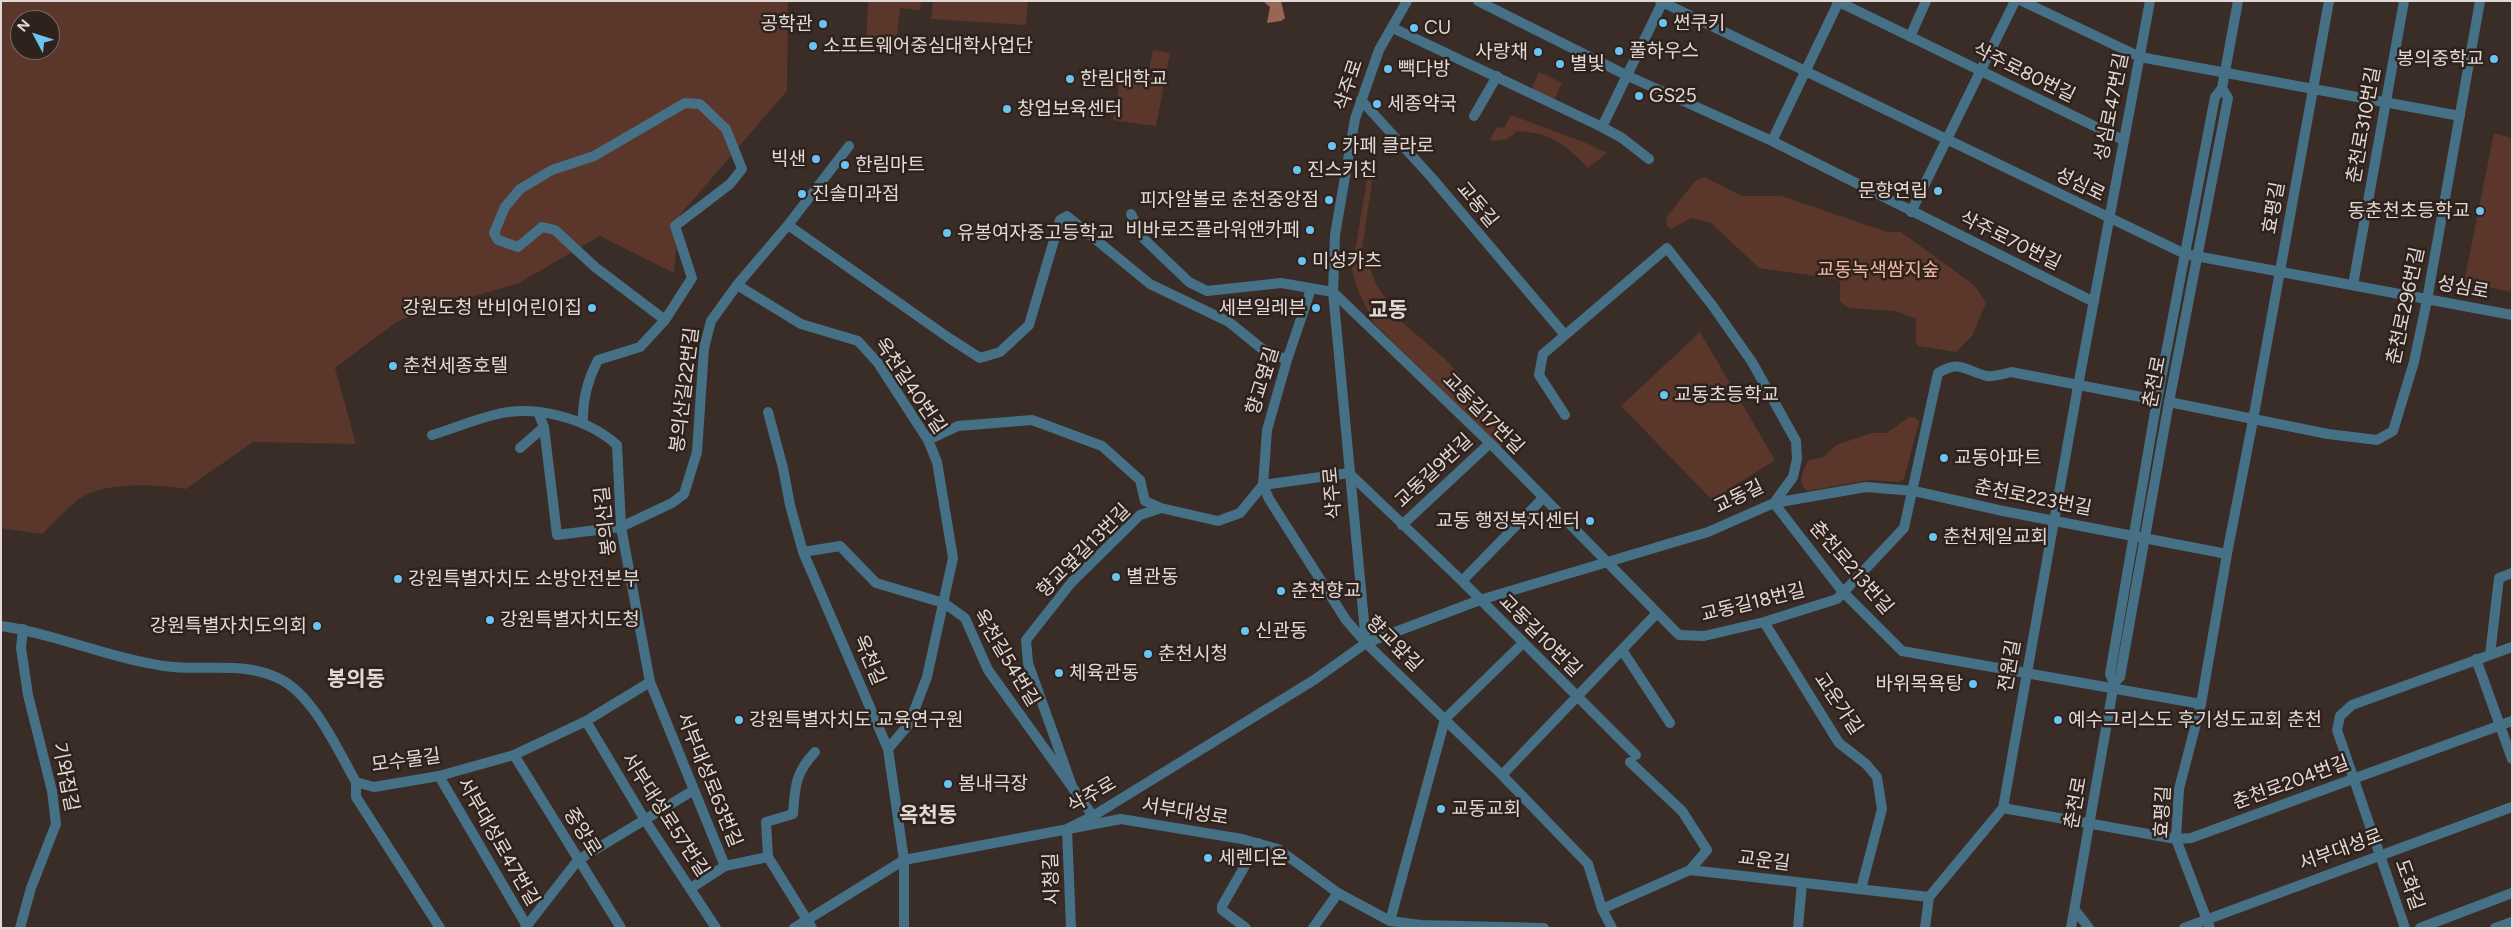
<!DOCTYPE html>
<html>
<head>
<meta charset="utf-8">
<style>
  body { margin:0 }
  #map { position:relative; width:2513px; height:929px; overflow:hidden; background:#3a2c27; font-family:Figtree,sans-serif }
  canvas { display:block }
  .frame { position:absolute; inset:0; border:2px solid #e2d9d6; pointer-events:none }
  .north { position:absolute; left:10px; top:10px; width:50px; height:50px; box-sizing:border-box; background:#2f221d; border:1px solid #776b67; border-radius:50%; rotate:310deg; font-size:14px; font-weight:700; line-height:20px; text-align:center; color:#e2d9d6 }
  .north::after { content:''; display:block; margin:auto; width:18px; height:22px; background:#6ac3f1; clip-path:polygon(50% 0,100% 100%,50% 72%,0 100%) }
</style>
</head>
<body>
<div id="map">
<canvas width="2513" height="929"></canvas>
<div class="frame"></div>
<div class="north">N</div>
</div>
<script>
const context = document.querySelector('canvas').getContext('2d');
context.lineJoin = 'round';
function paint(path, color) {
  context.fillStyle = color;
  context.fill(path, 'evenodd');
}
function trace(path, color, width, dash) {
  context.strokeStyle = color;
  context.lineWidth = width;
  context.lineCap = dash ? 'butt' : 'round';
  context.setLineDash(dash || []);
  context.stroke(path);
}
function label(font, color, halo, rows, align = 'center') {
  context.font = font + ' Figtree,"Noto Sans KR",sans-serif';
  context.lineWidth = 5;
  context.setLineDash([]);
  context.textBaseline = 'middle';
  context.strokeStyle = halo;
  context.fillStyle = color;
  for (const [text, x, y, turn = 0] of rows) {
    context.save();
    context.translate(x, y);
    context.rotate((+turn || 0) * Math.PI / 180);
    context.textAlign = isNaN(turn) ? turn : align;
    if (halo) context.strokeText(text, 0, 0);
    context.fillText(text, 0, 0);
    context.restore();
  }
}
const green = new Path2D(`
  M1 1H788L787 91 679 216 674 273 600 236 519 283 431 309 398 321 335 368 356 444 253 442 186 489C156 484 105 481 79 499 66 509 54 523 42 534L1 528ZM20 20H50V50H20Z
  M868 1H921L920 10 900 8 897 34 880 50H866Z
  M933 1H1028L1026 25 931 19Z
  M1153 50 1170 53 1156 126 1113 120 1120 78 1147 81Z
  M1539 72 1562 83 1554 100 1531 90Z
  M1511 115 1584 142 1607 153 1588 168C1565 144 1551 133 1517 131 1510 139 1500 142 1490 140L1497 127 1504 128Z
  M2494 133 2512 138V292L2464 282Z
  M1704 177 1742 196H1782L1887 232H1901L1974 285 1986 303 1972 336 1956 352 1918 346 1916 342V319L1896 311 1849 308 1840 302V282L1837 279 1759 268 1711 223 1691 218 1671 229 1667 226 1666 218 1695 181Z
  M1367 179H1371L1372 183 1362 248 1376 284 1403 323 1444 358 1514 433 1499 448 1374 323 1358 291 1352 270Z
  M1700 332 1775 460 1712 500 1621 406Z
  M1909 417H1915L1919 422 1904 479 1899 482 1868 480 1808 491C1796 484 1803 470 1809 460L1823 457 1836 445 1872 433H1887Z`);
const water = new Path2D(`
  M1263 1H1281L1285 18 1281 21 1267 23 1270 7Z`);
const minor = new Path2D(`
  M1478 1 1628 76 1772 141 2094 302
  M1660 1 2185 254 2512 315
  M1837 1 2123 140
  M2022 1 2140 57 2460 116
  M1393 28 1602 127 1663 1
  M1910 37 1926 1
  M1361 100 1432 178 1565 335
  M1474 116 1497 76
  M1602 127 1622 138 1649 159
  M1772 141 1839 1
  M1911 212 2015 1
  M1131 214 1143 238 1189 282 1207 291 1281 283 1333 292 1490 443 1679 635 1704 636 1764 622 1837 599 1904 528 1938 373C1961 359 1965 371 1987 376 1994 377 2004 374 2011 372L2157 400
  M788 225 949 338 980 358 1000 352 1029 325 1060 220 1067 216 1150 284 1229 322 1261 348 1287 360
  M737 285 801 324 858 341 878 363 928 440 937 462 953 558 927 677 909 724 888 749
  M2353 285 2404 1
  M1311 289 1287 360 1267 430 1263 485 1269 499 1346 620 1366 643 1502 775 1588 864 1602 909 1612 928
  M2169 402 2328 434 2377 440 2393 431 2414 362 2427 300 2480 1
  M538 412 544 427 557 535 621 527 672 503 684 494 697 452 704 348 711 321 737 285 788 225 849 146
  M768 412 783 468 790 505 803 552 888 749 904 860V928
  M583 423C582 400 587 381 598 360L640 347 665 320 692 278 675 226 730 184 742 169 726 129 700 104 685 103 594 156 552 170 520 189 505 207 494 233 498 240 518 247 542 227 555 230 595 267 665 320
  M928 440 958 426 1032 420 1102 446 1140 480 1145 501 1161 508
  M520 448 544 427
  M1402 525 1490 443
  M803 552 840 546 876 583 944 603 965 618 988 670 1093 816
  M1462 581 1543 498
  M1764 622 1839 743 1866 764 1877 777 1882 809 1861 889
  M1 626C57 634 108 658 164 666 204 672 242 660 280 679 314 696 338 751 356 782L374 787 439 776 514 755 586 721 650 682 621 527 617 445C587 418 534 404 494 415 473 420 452 429 432 435
  M1366 643 1480 600 1708 532 1774 503 1793 477 1797 459 1796 441 1752 362 1712 305 1667 248 1543 354 1539 375 1565 415
  M1622 650 1670 723
  M2490 655 2499 578 2512 573
  M2476 659 2512 759
  M650 682 725 866
  M2201 704 1902 651 1842 591 1774 503 1866 487 1914 491 2003 511 2227 554
  M586 721 645 820 716 928
  M1630 762 1682 811 1707 850 1690 870
  M1502 775 1657 613
  M439 776 528 928
  M356 782V797L440 928
  M1073 789 1028 663 1026 640 1071 583 1140 515 1161 508 1218 521 1240 513 1263 485 1349 473 1462 581 1636 755
  M2003 808 2176 839 2191 838 2512 721
  M768 857 766 822 793 814C795 787 795 773 815 752
  M691 888 725 866 768 857 812 928
  M1602 909 1690 870 1929 897
  M1390 921 1445 719 1523 643
  M20 928 31 888 56 824 52 791 28 695 21 648 23 629
  M525 928 578 860 694 790
  M1246 928 1222 910V906L1258 843
  M1313 928 1338 893
  M1798 928 1802 883
  M1925 928 1929 897 2003 808 2078 386 2150 1
  M2210 928 2176 839 2179 789 2201 704 2227 554 2253 420 2329 1
  M2405 928 2337 730 2340 716 2352 705 2512 647
  M2420 928 2512 893
  M2495 928 2512 922`);
const tertiary = new Path2D(`
  M2114 683 2110 674 2157 400 2215 97 2222 88 2238 1
  M514 755 621 928
  M2075 910 2089 928
  M794 928 904 860 1121 819 1242 839 1278 849 1338 893 1390 921 1421 925 1544 928
  M1071 928 1067 829 1093 816 1314 680 1366 643 1333 292 1335 235 1355 119 1379 50 1407 1
  M2071 928 2114 683 2120 677 2169 402 2228 98 2222 88
  M2184 928 2512 807`);
const markers = [
  [1663,23,5,"#6ac3f1"],
  [823,24,5,"#6ac3f1"],
  [1414,28,5,"#6ac3f1"],
  [813,46,5,"#6ac3f1"],
  [1619,51,5,"#6ac3f1"],
  [1538,52,5,"#6ac3f1"],
  [2494,59,5,"#6ac3f1"],
  [1560,64,5,"#6ac3f1"],
  [1388,69,5,"#6ac3f1"],
  [1070,79,5,"#6ac3f1"],
  [1639,96,5,"#6ac3f1"],
  [1377,104,5,"#6ac3f1"],
  [1007,109,5,"#6ac3f1"],
  [1332,146,5,"#6ac3f1"],
  [816,159,5,"#6ac3f1"],
  [845,165,5,"#6ac3f1"],
  [1297,170,5,"#6ac3f1"],
  [1938,191,5,"#6ac3f1"],
  [802,194,5,"#6ac3f1"],
  [1329,200,5,"#6ac3f1"],
  [2480,211,5,"#6ac3f1"],
  [1310,230,5,"#6ac3f1"],
  [947,233,5,"#6ac3f1"],
  [1302,261,5,"#6ac3f1"],
  [592,308,5,"#6ac3f1"],
  [1316,308,5,"#6ac3f1"],
  [393,366,5,"#6ac3f1"],
  [1664,395,5,"#6ac3f1"],
  [1944,458,5,"#6ac3f1"],
  [1590,521,5,"#6ac3f1"],
  [1933,537,5,"#6ac3f1"],
  [1116,577,5,"#6ac3f1"],
  [398,579,5,"#6ac3f1"],
  [1281,591,5,"#6ac3f1"],
  [490,620,5,"#6ac3f1"],
  [317,626,5,"#6ac3f1"],
  [1245,631,5,"#6ac3f1"],
  [1148,654,5,"#6ac3f1"],
  [1059,673,5,"#6ac3f1"],
  [1973,684,5,"#6ac3f1"],
  [739,720,5,"#6ac3f1"],
  [2058,720,5,"#6ac3f1"],
  [948,784,5,"#6ac3f1"],
  [1441,809,5,"#6ac3f1"],
  [1208,858,5,"#6ac3f1"]
];
const poiNames = [
  ["썬쿠키",1673,23],
  ["공학관",813,24,"right"],
  ["CU",1424,28],
  ["소프트웨어중심대학사업단",823,46],
  ["풀하우스",1629,51],
  ["사랑채",1528,52,"right"],
  ["봉의중학교",2484,59,"right"],
  ["별빛",1570,64],
  ["빽다방",1398,69],
  ["한림대학교",1080,79],
  ["GS25",1649,96],
  ["세종약국",1387,104],
  ["창업보육센터",1017,109],
  ["카페 클라로",1342,146],
  ["빅샌",806,159,"right"],
  ["한림마트",855,165],
  ["진스키친",1307,170],
  ["문향연립",1928,191,"right"],
  ["진솔미과점",812,194],
  ["피자알볼로 춘천중앙점",1319,200,"right"],
  ["동춘천초등학교",2470,211,"right"],
  ["비바로즈플라워앤카페",1300,230,"right"],
  ["유봉여자중고등학교",957,233],
  ["미성카츠",1312,261],
  ["강원도청 반비어린이집",582,308,"right"],
  ["세븐일레븐",1306,308,"right"],
  ["춘천세종호텔",403,366],
  ["교동초등학교",1674,395],
  ["교동아파트",1954,458],
  ["교동 행정복지센터",1580,521,"right"],
  ["춘천제일교회",1943,537],
  ["별관동",1126,577],
  ["강원특별자치도 소방안전본부",408,579],
  ["춘천향교",1291,591],
  ["강원특별자치도청",500,620],
  ["강원특별자치도의회",307,626,"right"],
  ["신관동",1255,631],
  ["춘천시청",1158,654],
  ["체육관동",1069,673],
  ["바위목욕탕",1963,684,"right"],
  ["강원특별자치도 교육연구원",749,720],
  ["예수그리스도 후기성도교회 춘천",2068,720],
  ["봄내극장",958,784],
  ["교동교회",1451,809],
  ["세렌디온",1218,858]
];
const streetNames = [
  ["삭주로80번길",2024,73,26],
  ["삭주로",1349,85,-72],
  ["성심로47번길",2112,107,-79],
  ["춘천로310번길",2364,125,-80],
  ["성심로",2080,185,26],
  ["교동길",1477,205,50],
  ["효평길",2274,208,-80],
  ["삭주로70번길",2010,241,26],
  ["성심로",2463,288,11],
  ["춘천로296번길",2406,306,-78],
  ["향교옆길",1263,381,-73],
  ["춘천로",2155,382,-79],
  ["옥천길40번길",910,386,56],
  ["봉의산길22번길",685,390,-83],
  ["교동길17번길",1483,414,45],
  ["교동길9번길",1434,471,-43],
  ["삭주로",1333,493,-95],
  ["교동길",1739,497,-26],
  ["춘천로223번길",2033,498,11],
  ["봉의산길",606,521,-96],
  ["향교옆길13번길",1084,551,-45],
  ["춘천로213번길",1851,568,49],
  ["교동길18번길",1753,603,-14],
  ["교동길10번길",1540,636,45],
  ["향교앞길",1394,644,45],
  ["옥천길54번길",1006,658,59],
  ["옥천길",869,660,67],
  ["전원길",2010,666,-80],
  ["교운가길",1838,704,56],
  ["모수물길",406,761,-8],
  ["기와집길",65,777,79],
  ["서부대성로63번길",709,780,68],
  ["춘천로204번길",2291,783,-20],
  ["삭주로",1092,795,-30],
  ["춘천로",2076,803,-80],
  ["서부대성로",1185,812,9],
  ["효평길",2163,812,-87],
  ["서부대성로57번길",665,815,57],
  ["중앙로",582,832,58],
  ["서부대성로47번길",498,842,60],
  ["서부대성로",2341,850,-20],
  ["교운길",1764,861,7],
  ["시청길",1052,879,-92],
  ["도화길",2409,885,71]
];
const parkNames = [
  ["교동녹색쌈지숲",1878,270]
];
const quarterNames = [
  ["교동",1388,311],
  ["봉의동",356,680],
  ["옥천동",928,816]
];
paint(green, '#5a372a');
paint(water, '#976655');
trace(minor, '#467086', 10);
trace(tertiary, '#467086', 10);
for (const [x, y, r, color] of markers) {
  const dot = new Path2D();
  dot.arc(x, y, r, 0, 2 * Math.PI);
  context.fillStyle = color;
  context.fill(dot);
  trace(dot, '#2f221d', 2);
}
label('19px', '#e2d9d6', '#2f221d', poiNames, 'left');
label('19px', '#e2d9d6', '#2f221d', streetNames);
label('19px', '#f6b8a2', '#2f221d', parkNames);
label('bold 21px', '#e2d9d6', '#2f221d', quarterNames);
</script>
</body>
</html>
